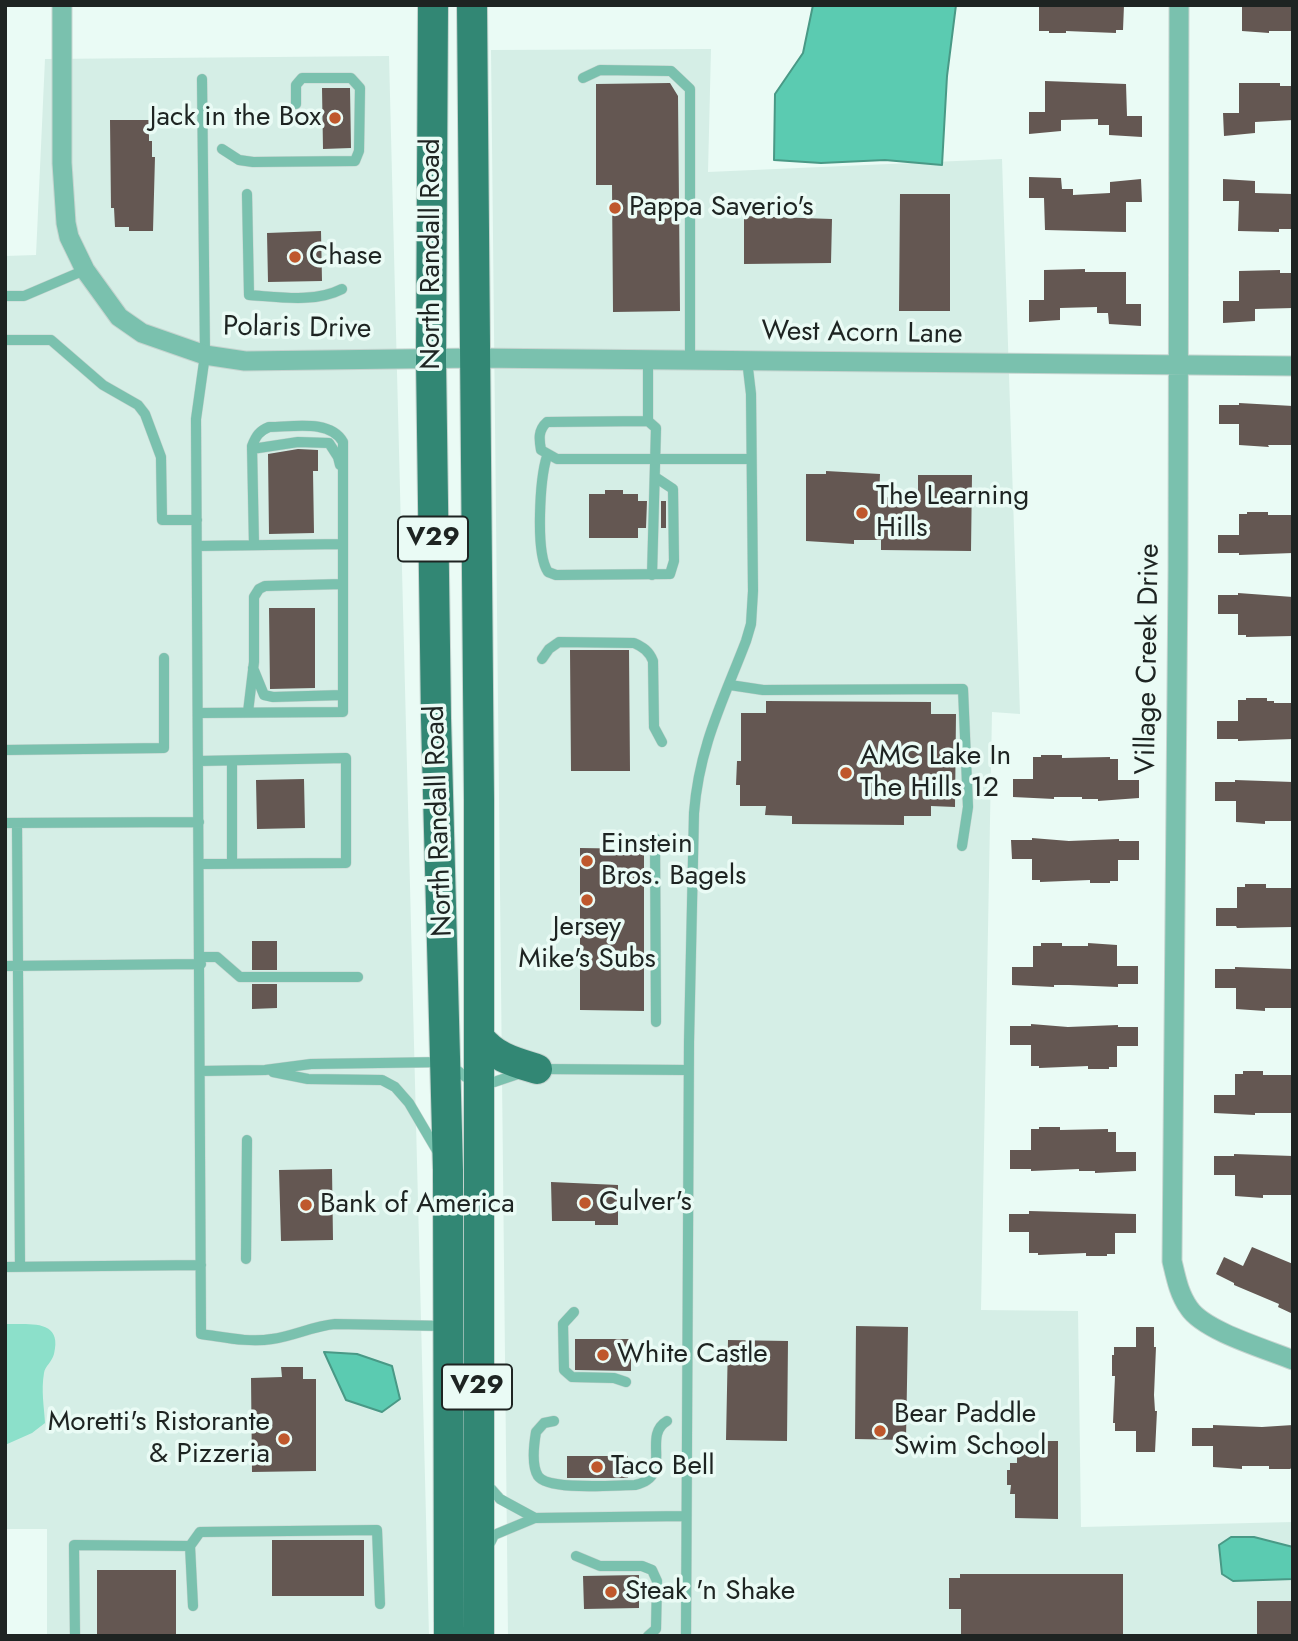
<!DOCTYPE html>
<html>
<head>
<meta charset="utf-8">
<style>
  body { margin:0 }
  #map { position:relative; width:1298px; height:1641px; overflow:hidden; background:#eafbf5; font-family:Jost,sans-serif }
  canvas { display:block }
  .frame { position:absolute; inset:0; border:7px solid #1e2422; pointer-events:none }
</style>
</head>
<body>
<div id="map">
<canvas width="1298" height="1641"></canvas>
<div class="frame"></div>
</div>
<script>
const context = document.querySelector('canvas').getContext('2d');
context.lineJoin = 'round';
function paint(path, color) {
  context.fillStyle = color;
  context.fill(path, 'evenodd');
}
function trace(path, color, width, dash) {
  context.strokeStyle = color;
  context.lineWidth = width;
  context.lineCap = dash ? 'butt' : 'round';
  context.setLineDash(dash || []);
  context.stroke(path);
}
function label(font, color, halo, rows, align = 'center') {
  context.font = font + ' Jost,sans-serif';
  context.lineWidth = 7;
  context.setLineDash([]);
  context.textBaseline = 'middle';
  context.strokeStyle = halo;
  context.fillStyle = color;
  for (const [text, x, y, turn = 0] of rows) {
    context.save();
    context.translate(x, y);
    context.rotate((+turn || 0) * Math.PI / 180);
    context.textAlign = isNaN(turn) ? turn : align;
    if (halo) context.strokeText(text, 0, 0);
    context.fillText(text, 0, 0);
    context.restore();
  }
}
const built = new Path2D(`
  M711 49 708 172 1002 159 1020 714 992 712 981 1310 1078 1311 1081 1527 1293 1522V1636H508L491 50Z
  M389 56 429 1636H47V1529H5V256L36 255 45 59Z`);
const green = new Path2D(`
  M5 1324C28 1325 63 1318 54 1354 52 1362 45 1366 44 1373 41 1391 44 1406 45 1423L32 1433 5 1445Z`);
const water = new Path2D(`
  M813 5H956L947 76 942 165 885 160 821 163 774 160 775 94 803 53Z
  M324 1352 357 1354 392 1366 400 1399 382 1412 346 1400Z
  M1231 1537H1254L1293 1547V1579L1233 1581 1222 1574 1219 1545Z`);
const building = new Path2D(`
  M1039 5H1124L1123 30H1116V33L1066 31V33H1049V31H1039Z
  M1242 5H1293V31H1269V33L1242 31Z
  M1045 81 1126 84 1127 116H1142V137L1109 135V125H1098V119L1061 120V131L1029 134V112H1045Z
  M670 83 678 96 680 311 613 312 612 185H596V84Z
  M1239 83H1280V86H1293V120L1255 122V133L1224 136 1223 113H1239Z
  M322 88H350L351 148 323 149Z
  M110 120H149V141H152V157H155L153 231H129V227H115L114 208H111Z
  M1029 177 1061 178 1062 189H1073V195L1110 193V182L1141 179 1142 202H1126V232L1045 230 1044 198H1029Z
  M1223 179 1255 181V193L1293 194V229H1279V232L1238 231 1239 201H1223Z
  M900 194H950V311H899Z
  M744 216 832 219 831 263 744 264Z
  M321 231 322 281 268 282 267 233Z
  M1085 269V272H1126V304H1141V326L1109 324 1108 313H1097V307L1060 308V320L1029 322V300H1044V270Z
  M1280 270V273H1293V308L1255 309V321L1223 323V301H1239V271Z
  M1239 403 1293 406V445H1268L1269 447 1239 445V424H1219V405H1239Z
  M298 449 318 450V471H313L314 533 269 534 268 454Z
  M826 471 880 474 879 497 918 498V475H972L971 551 881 550V540H854V544L806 541V474H826Z
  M605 490H623V494H638V501H647L646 528H638V538H589V494H605Z
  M661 501H666V528H661Z
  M1247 512H1268V515H1293V553L1239 555V553H1218V535H1239V514H1247Z
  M1238 593 1293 597V636L1246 637V635H1238V614H1218V595H1238Z
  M269 608H315V688L270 689Z
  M570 650H629L630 771H571Z
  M1246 698H1267V701H1274V703H1293V739L1238 741V739H1217V721H1238V700H1246Z
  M766 701 931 702V714H956L955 807 931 806V816H904V825L792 824V816L765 815 766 806H740V785H736L737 761H741V713H766Z
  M1041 755H1062V758L1110 757V759H1118V780H1139V798L1098 801V799H1082V797H1054V799L1013 797V779H1033V757H1041Z
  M304 779 305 828 257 829 256 780Z
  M1235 780 1293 782V821H1265V824L1236 822V801H1215V782H1235Z
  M1032 838 1069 841 1119 839V841H1139V860H1118V881H1110V883H1090V880L1040 882V880H1032V859H1012L1011 840H1032Z
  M580 848 644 849V1011L580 1010Z
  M1245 884H1266V888H1293V927L1237 928 1236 926H1216V908H1237V887H1245Z
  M252 941H277V970H252Z
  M1041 943H1062V946H1088V943L1117 945V966H1138V984H1118V987L1069 985H1054V987L1012 985V967H1033V946H1041Z
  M1235 967 1293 969V1008H1265V1011L1236 1009V988H1215V969H1235Z
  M252 984H277V1008L252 1009Z
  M1031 1024 1068 1027 1118 1025V1027H1138V1046H1117V1067H1109V1069H1088V1066L1039 1068V1066H1031V1045H1010V1026H1031Z
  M1243 1071H1263V1075H1293V1113H1255V1115L1214 1113V1095H1235V1074H1243Z
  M1039 1127H1060V1130L1108 1129V1132H1116V1152H1136V1171L1095 1173V1171H1079V1169L1031 1171V1169H1010V1150H1031V1129H1039Z
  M1234 1154 1293 1156V1195H1263V1198L1235 1196V1175H1214V1156H1234Z
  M332 1169 333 1240 281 1241 279 1170Z
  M551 1182 618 1185V1225H595V1221H552Z
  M1029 1211 1136 1214V1233H1115V1254H1107V1256H1086V1253L1038 1255V1253H1029V1232H1009V1214H1029Z
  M1252 1247 1293 1264V1314L1278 1307 1279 1304 1234 1285V1283L1216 1274 1224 1257 1243 1266Z
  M856 1326 908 1327 906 1440 855 1439Z
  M1136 1327H1154V1347H1156L1154 1395 1155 1411H1157L1155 1452H1136V1431H1115V1423H1113L1115 1376H1112V1355H1114V1347H1136Z
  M575 1339H631V1371L575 1370Z
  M728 1340 788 1341 787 1441 726 1440Z
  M281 1367H303V1379H316V1471L252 1472 251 1378 282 1377Z
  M1213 1425 1262 1427 1293 1425V1467L1290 1469H1269V1466H1242V1469L1213 1467V1446H1192V1428H1213Z
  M1017 1441H1058V1519L1015 1518V1494H1010L1011 1485H1007V1470H1010V1463H1017Z
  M567 1456H628V1478H567Z
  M272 1540H364V1596H272Z
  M97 1570H176V1636H97Z
  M960 1574H1123V1636H961V1609H949V1578H960Z
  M639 1575V1608L584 1609 583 1576Z
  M1257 1601H1293V1636H1257Z`);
const lane = new Path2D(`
  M583 78 600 70 671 71 690 89V360
  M202 79 205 355 196 419 201 1334C224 1337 249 1343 272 1339 294 1336 313 1326 335 1324L447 1326
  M222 149 239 160 253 162 355 161 359 151 360 88 351 78H302L296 85V104
  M247 194 249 295C279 297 315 303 342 289
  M5 296H24L85 270
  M5 340H51L103 385 138 405 145 414 161 457 162 520H197
  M648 361V421L547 422C538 430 539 439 541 450L557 459H751
  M648 421 656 428 652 575
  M252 449 298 442 329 443 338 457 340 465
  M547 456C540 478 535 553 548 572L556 575 670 574 674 561 673 489 655 477
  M197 546 343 544
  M542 659 549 649 559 642 634 643C643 647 649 651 653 661L654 727 662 742
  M253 668 264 695 273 697 343 695
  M730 685 763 690 963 689 968 807 962 846
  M248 712 254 662V597L259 589 265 586 343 584
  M198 713 343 712V442C330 419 293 427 269 427 259 431 256 436 252 446L254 545
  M5 750 164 748V658
  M199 761 346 758V863L199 864
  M232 761V864
  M5 823 199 822
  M17 823 20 1267
  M655 838 656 1022
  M201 957H217L240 977H358
  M5 966 201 964
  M538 1069 688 1070
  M200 1071 265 1070 311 1064 446 1062 479 1087 521 1073
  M273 1072 308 1079 382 1080 395 1087 409 1103 439 1154
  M246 1259 247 1140
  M5 1267 201 1265
  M574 1312 563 1324 564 1370 572 1377 614 1378 626 1382
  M554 1421 544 1423 536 1432C534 1444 531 1465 538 1476 548 1491 615 1485 635 1485 675 1476 641 1436 667 1421
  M485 1482 500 1499 535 1518
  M489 1545 494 1535 535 1518 685 1516
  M190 1546 200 1532 377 1530 380 1604
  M576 1556 600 1566H642L652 1570 657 1581 656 1629 648 1636
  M75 1636 74 1545 190 1546 193 1606
  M686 1636 689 1042 694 813C699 747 723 701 746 641L751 624 753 591 751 394 747 360`);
const street = new Path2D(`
  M62 5V163L66 223 69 237 85 270 119 317 142 333 205 355 245 361 474 358 1293 366
  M1179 5 1178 571 1172 1261C1176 1278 1179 1294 1189 1308 1204 1331 1266 1349 1293 1360`);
const primary = new Path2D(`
  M433 5 431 359 436 718 448 1170 449 1636
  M472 5 479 800V1636
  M479 1037C494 1057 514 1062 537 1069`);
const markers = [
  [335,118,7,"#bf582c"],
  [615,208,7,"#bf582c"],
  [295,257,7,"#bf582c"],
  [862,513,7,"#bf582c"],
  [846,773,7,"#bf582c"],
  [587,861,7,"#bf582c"],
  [587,900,7,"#bf582c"],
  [585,1203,7,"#bf582c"],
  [306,1205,7,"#bf582c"],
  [603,1355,7,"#bf582c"],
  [880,1431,7,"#bf582c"],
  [284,1439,7,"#bf582c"],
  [597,1467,7,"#bf582c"],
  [611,1592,7,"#bf582c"]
];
const shields = [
  [433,539,70],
  [477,1387,70]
];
const shieldNames = [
  ["V29",433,539],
  ["V29",477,1387]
];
const poiNames = [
  ["Jack in the Box",321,118,"right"],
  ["Pappa Saverio's",629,208],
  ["Chase",309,257],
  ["The Learning",876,497],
  ["Hills",876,529],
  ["AMC Lake In",860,757],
  ["The Hills 12",860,789],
  ["Einstein",601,845],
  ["Bros. Bagels",601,877],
  ["Jersey",587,928,"center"],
  ["Mike's Subs",587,960,"center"],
  ["Culver's",599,1203],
  ["Bank of America",320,1205],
  ["White Castle",617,1355],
  ["Bear Paddle",894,1415],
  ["Swim School",894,1447],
  ["Moretti's Ristorante",270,1423,"right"],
  ["& Pizzeria",270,1455,"right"],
  ["Taco Bell",611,1467],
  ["Steak 'n Shake",625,1592]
];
const streetNames = [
  ["North Randall Road",432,254,-90],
  ["Polaris Drive",297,329,1],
  ["West Acorn Lane",862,334,1],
  ["Village Creek Drive",1149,659,-89],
  ["North Randall Road",440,821,-92]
];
paint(built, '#d5eee6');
paint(green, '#8ce0ca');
paint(water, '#5bcbb1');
trace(water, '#499986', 2);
paint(building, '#645752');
trace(lane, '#c5d4cf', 11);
trace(street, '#c5d4cf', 21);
trace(primary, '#c5d4cf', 32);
trace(lane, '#7ac1ae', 10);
trace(street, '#7ac1ae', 19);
trace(primary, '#328774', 30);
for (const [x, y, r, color] of markers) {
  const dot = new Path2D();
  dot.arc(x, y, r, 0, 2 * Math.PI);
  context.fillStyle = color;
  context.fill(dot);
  trace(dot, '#eafbf5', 2.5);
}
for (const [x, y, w] of shields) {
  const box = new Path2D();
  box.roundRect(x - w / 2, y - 22.5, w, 45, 5);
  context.fillStyle = '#eafbf5';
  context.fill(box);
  trace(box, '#1e2422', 2);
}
label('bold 26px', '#1e2422', null, shieldNames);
label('28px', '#1e2422', '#eafbf5', poiNames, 'left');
label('28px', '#1e2422', '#eafbf5', streetNames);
</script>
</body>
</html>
